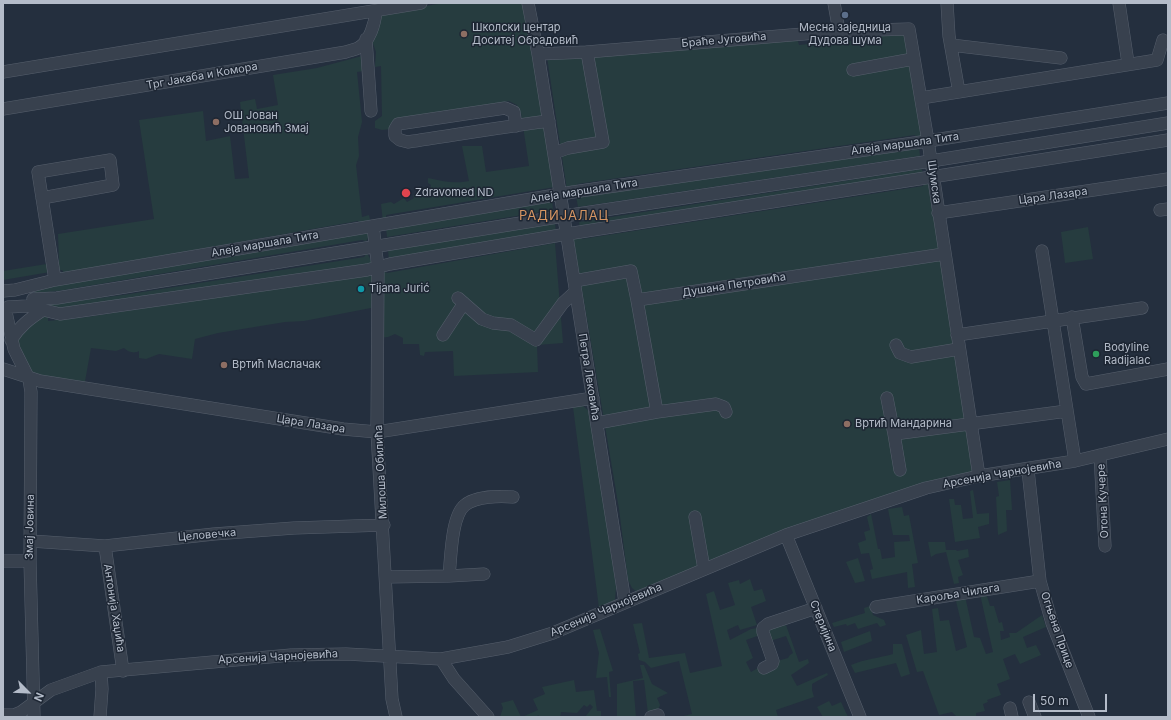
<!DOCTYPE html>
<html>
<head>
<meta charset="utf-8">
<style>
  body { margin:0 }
  #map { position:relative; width:1171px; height:720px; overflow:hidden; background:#242f3e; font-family:Inter,sans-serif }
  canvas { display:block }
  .frame { position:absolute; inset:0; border:4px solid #b4bcc9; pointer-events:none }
  .north { position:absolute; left:8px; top:672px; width:40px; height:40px; -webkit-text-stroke:3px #1d2633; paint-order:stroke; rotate:114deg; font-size:11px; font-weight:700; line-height:16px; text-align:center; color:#b4bcc9 }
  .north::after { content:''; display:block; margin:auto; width:14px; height:18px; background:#b4bcc9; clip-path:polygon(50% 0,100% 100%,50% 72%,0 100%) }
  .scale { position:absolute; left:1033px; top:694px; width:74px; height:18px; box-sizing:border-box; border:2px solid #b4bcc9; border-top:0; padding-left:5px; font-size:12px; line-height:14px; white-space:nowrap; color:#b4bcc9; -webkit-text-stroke:3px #1d2633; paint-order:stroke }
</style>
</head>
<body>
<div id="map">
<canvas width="1171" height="720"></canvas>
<div class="frame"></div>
<div class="north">N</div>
<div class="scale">50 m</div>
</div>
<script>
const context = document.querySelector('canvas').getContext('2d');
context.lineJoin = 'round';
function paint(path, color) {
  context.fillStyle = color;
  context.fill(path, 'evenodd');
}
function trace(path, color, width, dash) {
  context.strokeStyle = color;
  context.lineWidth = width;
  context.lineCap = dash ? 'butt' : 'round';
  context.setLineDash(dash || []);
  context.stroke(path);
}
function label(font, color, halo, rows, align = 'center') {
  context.font = font + ' Inter,sans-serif';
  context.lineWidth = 3;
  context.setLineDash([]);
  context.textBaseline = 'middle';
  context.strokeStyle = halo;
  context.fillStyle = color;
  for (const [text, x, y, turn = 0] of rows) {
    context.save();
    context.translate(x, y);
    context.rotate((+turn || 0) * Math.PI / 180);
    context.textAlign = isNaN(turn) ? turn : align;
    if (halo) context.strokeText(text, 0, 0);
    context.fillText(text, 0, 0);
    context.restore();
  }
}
const green = new Path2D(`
  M443 3H525L555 187 386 215 387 221 383 222 381 204 391 202 394 204 404 198 407 202 414 198 413 195 429 193 431 185 428 183V178C442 181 454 184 469 181L462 146H482L486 172 529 166 521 113 517 105 509 101 391 129 382 130 375 128V121L382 116 381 66 375 67 376 52 371 38 380 14Z
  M907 32 925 139 917 141 915 135 577 184 576 195 919 147 920 156 578 207 576 196 568 197 547 57 797 37 799 45 840 41H879L882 33Z
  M362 56 364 71 357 72 362 122 358 137 359 156 356 165 362 217 369 215 371 224 360 227 358 221 64 273 62 270 3 280V271L59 262 58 234 154 219 139 120 203 111 206 141 230 136 235 179 249 178 240 102 255 99 257 109 278 105 273 75 317 68Z
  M922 169 923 176 580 230 579 222Z
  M929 180 976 474 637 592 632 588 628 580 619 509 573 236 581 234 582 239 923 186 924 181Z
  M552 198 553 210 387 237 386 228Z
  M555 223 556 234 389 260 388 250Z
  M1088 227 1093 259 1065 263 1061 232Z
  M372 228V233L366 241 362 240 58 291 35 293 33 288Z
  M555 243 563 343 537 345 538 372 454 376 453 351 425 352 424 356 420 355 419 344H403V338L395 334 388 337 378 338 380 277 385 272 387 273Z
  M367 253 375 268 60 311 37 304H54L130 294 364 257Z
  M377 275 376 307 304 321 285 322 218 333 195 339 192 359 159 354 146 359 139 358V351C134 354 128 352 124 348L116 351 91 348 84 387 31 377 15 348 20 330 44 312 48 316V321L87 317 356 276Z
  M582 405 589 411 591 418 616 587 615 600 599 608 573 407Z
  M1010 480 1012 510H1006L1007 531 998 535 996 497 999 496 997 482Z
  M973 490 977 514 989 513V524L978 527 980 538 955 542 949 499H954L955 505H961L963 519 973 518 970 491Z
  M902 507 904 516 909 515 918 563 912 564 915 587 908 588 907 572 872 579 870 570 873 569 869 553 861 554 858 543 866 540 864 532 870 530 867 517 871 514 878 549H880L882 559 895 557 894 542 910 541 909 535H893L888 509Z
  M928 542H945L946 550H956L957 551 968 549 969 557 958 560 963 575 958 577 959 583 954 584 946 552 936 554 931 557Z
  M858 558 865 581 855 583 846 562Z
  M750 579 754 591 762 589 766 601 751 607 757 625 740 630 738 625 727 630 730 640 751 629 758 628 760 635 746 640 753 658 746 662 751 672 763 665 788 658 790 655 793 653 786 636 767 642V630L786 625 799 662 808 659 809 663 791 675 797 686 827 673 828 675 812 684V690L814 697 776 710 778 717H679L692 714 679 661 651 668 645 662 639 660 638 654 640 653 633 624 642 623 649 658 685 653 690 673 722 666 706 594 714 591 720 610 735 605 728 583 739 580 740 584Z
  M986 593 990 606H994L999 623 1002 622 1004 631H1000L1001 640 1010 637 1009 633H1016L1042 615 1046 627 1023 637 1027 648 1036 645 1041 655 1020 664 1015 654 1003 659 1010 679 997 684 1001 695 987 700 988 702 983 704 985 711 976 713V717H957L952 712 939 715 923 671 917 672 906 635 921 630 924 654 937 652 932 609 938 608 940 621 949 620 956 651 967 647 956 601V598L965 596 974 637 980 638 986 654 993 652 980 594Z
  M870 606 873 615 884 620 886 625 880 627 877 623 858 629 855 623 847 626 846 624 834 627 832 623 865 613 864 608Z
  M600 629 613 671 609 672 611 697H609L607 677 596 678 599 653 593 630Z
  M870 631 872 641 844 652 841 642Z
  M893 644H902L910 674 901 677 896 663 855 673 851 665C865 659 879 658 893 654Z
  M640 665H644L652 684 668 693 657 698 660 705 657 712 648 714 644 680 633 681 636 717H617V684L643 678Z
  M574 680 576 692 594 690 597 711H601V717H585L593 707 590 704 587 707 584 705 577 713 561 712 560 717H540L538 715 537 717H522L538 710 533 699 545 694 542 687Z
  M513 700 521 717H500L503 708 501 703Z
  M829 701 832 706 841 702 848 717H823L817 707Z`);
const minor = new Path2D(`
  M528 3 538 54 625 602
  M834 3 839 31
  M947 3 949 36 959 92
  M1119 3 1128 63
  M366 39 371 111
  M951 45 1061 58
  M538 54 587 52 839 31 909 29 928 141 979 476
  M853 70 913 59
  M3 72 421 3
  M921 98 1157 60 1163 40
  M3 109 346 52C350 50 355 50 358 48 370 42 375 23 376 11
  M516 126 514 112 505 108 398 124 395 129V136L400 140 408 142C455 135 502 127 549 121
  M554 153 568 148 603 142 587 52
  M42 198 113 185 110 160 38 172 55 280
  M1160 210 1168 209
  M938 213 1168 179
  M373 226 378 268 377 432 392 699 396 717
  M1042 251 1075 461
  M574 281 631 271 637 300
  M3 291 15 290 55 280 573 192 928 141 1168 103
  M458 298 482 319 493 323 511 325 536 340 563 303 575 292
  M33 299 57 298 564 216 931 161 1168 123
  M8 307 27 306 60 314 367 270 390 264 567 234 1168 140
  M6 312 14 349 29 379 31 392 30 561 34 717
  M1072 317 1082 377 1086 384 1168 369
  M443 335 464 303
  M957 335 1142 308
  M11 340C20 326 29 319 43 310
  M896 345 900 353 911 357 959 349
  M3 369 40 381 343 429 377 432 593 398
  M887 398 894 434
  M657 412 637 300 944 254
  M597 423 657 412 716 404 724 407 726 412
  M1100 455 1105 546
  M900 470 894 434 1067 411
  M1028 470 1040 581 1052 623 1089 717
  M695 517 704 569
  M786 535 860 717
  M31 541 105 546 214 534 294 528 384 525
  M105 546 123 671
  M3 561H30
  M449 576C451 559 451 516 465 505 476 496 500 496 513 497
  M386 577 449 576 484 574
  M876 607 1040 581
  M441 659 454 679 488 717
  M764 668 772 664 773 661 763 632V628L768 624 816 608
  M1029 702 1035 717
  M1010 708 1012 717
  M3 715H14L21 712 51 690 101 672 291 655 346 654 441 659 508 647 553 633 786 535 926 488 979 476 1075 461 1168 439
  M100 717 102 689 101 672
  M651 717 658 715`);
const markers = [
  [845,15,4,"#5c6f8a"],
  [464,34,4,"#8d6e63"],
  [216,122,4,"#8d6e63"],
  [406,193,5,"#e0444e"],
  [361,289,4,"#0f9aa8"],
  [1096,354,4,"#2e9e5b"],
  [224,365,4,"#8d6e63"],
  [847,424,4,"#8d6e63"]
];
const poiNames = [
  ["Школски центар",472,28],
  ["Доситеј Обрадовић",472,41],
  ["Месна заједница",845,28,"center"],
  ["Дудова шума",845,41,"center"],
  ["ОШ Јован",224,116],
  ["Јовановић Змај",224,129],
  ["Zdravomed ND",415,193],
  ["Tijana Jurić",369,289],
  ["Bodyline",1104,348],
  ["Radijalac",1104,361],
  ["Вртић Маслачак",232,365],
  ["Вртић Мандарина",855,424]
];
const streetNames = [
  ["Браће Југовића",724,40,-5],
  ["Трг Јакаба и Комора",202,76,-10],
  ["Алеја маршала Тита",905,144,-8],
  ["Шумска",934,182,82],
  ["Алеја маршала Тита",584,191,-9],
  ["Цара Лазара",1053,196,-8],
  ["Алеја маршала Тита",265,244,-10],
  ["Душана Петровића",734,285,-9],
  ["Петра Лековића",589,377,81],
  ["Цара Лазара",311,424,9],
  ["Милоша Обилића",381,472,-93],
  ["Арсенија Чарнојевића",1002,474,-10],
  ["Отона Кучере",1103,501,-93],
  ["Змај Јовина",30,527,-89],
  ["Целовечка",207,535,-5],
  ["Кароља Чилага",958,594,-9],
  ["Антонија Хаџића",114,608,81],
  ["Арсенија Чарнојевића",606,610,-23],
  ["Стеријина",823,626,68],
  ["Огњена Прице",1057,630,71],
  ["Арсенија Чарнојевића",278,657,-3]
];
const quarterNames = [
  ["РАДИЈАЛАЦ",564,216]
];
paint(green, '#263c3f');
trace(minor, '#565f6c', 13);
trace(minor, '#38414e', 12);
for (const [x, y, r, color] of markers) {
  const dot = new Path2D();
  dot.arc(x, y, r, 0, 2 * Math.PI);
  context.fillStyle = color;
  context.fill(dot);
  trace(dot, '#1d2633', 1.5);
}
label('11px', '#b4bcc9', '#1d2633', poiNames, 'left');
label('11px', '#b4bcc9', '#1d2633', streetNames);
context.letterSpacing = '1px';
label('13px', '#d59563', '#1d2633', quarterNames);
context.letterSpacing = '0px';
</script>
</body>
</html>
